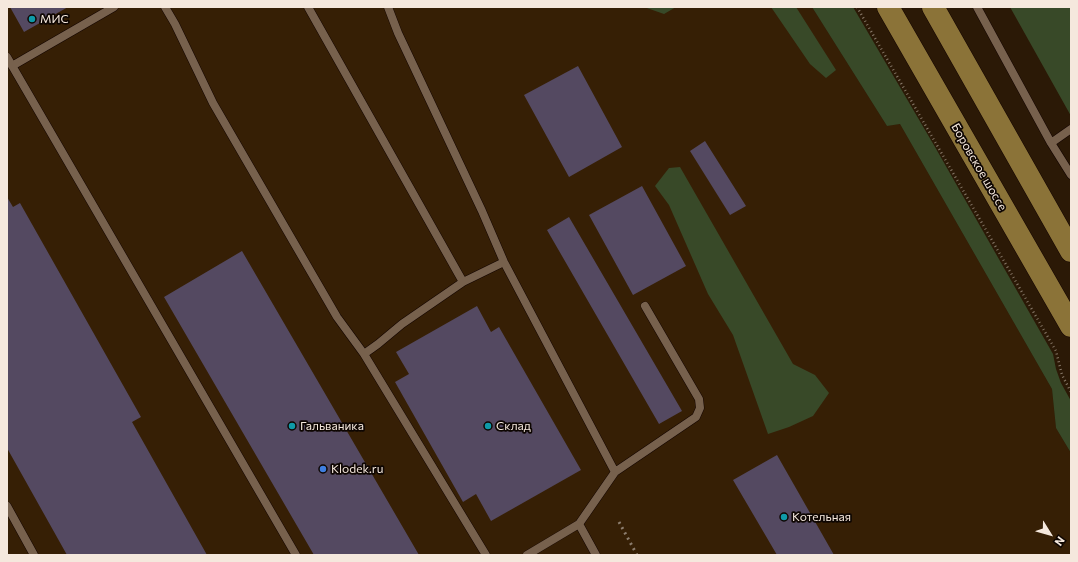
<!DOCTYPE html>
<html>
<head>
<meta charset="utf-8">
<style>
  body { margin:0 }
  #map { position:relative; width:1078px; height:562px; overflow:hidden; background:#2b1906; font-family:Commissioner,sans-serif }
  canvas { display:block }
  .frame { position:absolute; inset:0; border:8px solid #f5e8dd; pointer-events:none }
  .north { position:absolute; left:1030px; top:514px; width:40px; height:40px; -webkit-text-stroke:3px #0e0602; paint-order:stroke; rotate:127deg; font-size:11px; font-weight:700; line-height:16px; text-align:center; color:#f5e8dd }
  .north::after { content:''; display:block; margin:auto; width:14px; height:18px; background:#f5e8dd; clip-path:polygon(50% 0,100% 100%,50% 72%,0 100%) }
</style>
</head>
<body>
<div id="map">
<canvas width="1078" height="562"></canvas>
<div class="frame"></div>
<div class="north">N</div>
</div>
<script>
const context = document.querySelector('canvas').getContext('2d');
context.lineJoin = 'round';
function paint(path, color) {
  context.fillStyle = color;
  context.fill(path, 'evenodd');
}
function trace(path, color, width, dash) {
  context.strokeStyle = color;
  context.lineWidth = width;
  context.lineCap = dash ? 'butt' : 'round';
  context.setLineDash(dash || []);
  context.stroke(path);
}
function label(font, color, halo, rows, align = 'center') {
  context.font = font + ' Commissioner,sans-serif';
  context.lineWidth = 3.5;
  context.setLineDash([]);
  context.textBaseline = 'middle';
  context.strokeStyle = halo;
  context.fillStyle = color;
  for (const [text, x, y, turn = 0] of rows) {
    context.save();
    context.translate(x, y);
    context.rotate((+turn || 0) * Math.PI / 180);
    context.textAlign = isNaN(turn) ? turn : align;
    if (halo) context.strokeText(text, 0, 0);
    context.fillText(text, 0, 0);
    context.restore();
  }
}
const built = new Path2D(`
  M7 7H812L887 126 900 124 1052 389 1056 428 1071 453V555H7Z`);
const green = new Path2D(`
  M644 7H676L664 14Z
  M771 7H796L836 70 826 78 810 64Z
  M812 7H853L935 147 1053 354 1056 369 1061 383 1071 401V453L1056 428 1052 389 900 124 887 126Z
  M1010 7H1071V116Z
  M680 167 793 364 815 375 829 393 813 416 789 427 768 434 733 335 708 294 669 205 655 186 669 168Z`);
const building = new Path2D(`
  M10 7H68L24 32Z
  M578 66 622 147 569 177 524 95Z
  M705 141 746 206 730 215 690 151Z
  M642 186 686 266 633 295 589 215Z
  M7 197 13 207 20 203 141 417 132 422 207 555H67L7 448Z
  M569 217 682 411 659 424 547 230Z
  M242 251 419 555H314L164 297Z
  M477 306 491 332 499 327 581 470 491 521 476 494 463 502 395 382 409 374 396 352Z
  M777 455 834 555H777L733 480Z`);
const path = new Path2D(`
  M857 7 1056 351 1062 375 1071 392`);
const lane = new Path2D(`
  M165 7 175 24 213 103 337 317 364 354 486 555
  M308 7 463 282
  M388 7 398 33 482 211 504 262 615 472 579 524 527 555
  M977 7 1051 143 1071 175
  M7 57 296 555
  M12 66 114 7
  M1051 143 1071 129
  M364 354 378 344 402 324 463 282 504 262
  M615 472 696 417 700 408 699 399 645 306
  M7 506 34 555
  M579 524 596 555`);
const primary = new Path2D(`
  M888 7 1071 326
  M933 7 1071 251`);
const rail = new Path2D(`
  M619 522 637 555`);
const markers = [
  [32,19,4,"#0f9aa8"],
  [292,426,4,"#0f9aa8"],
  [488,426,4,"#0f9aa8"],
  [323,469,4,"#3f7fe0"],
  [784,517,4,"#0f9aa8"]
];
const poiNames = [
  ["МИС",40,19],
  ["Гальваника",300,426],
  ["Склад",496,426],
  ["Klodek.ru",331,469],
  ["Котельная",792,517]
];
const streetNames = [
  ["Боровское шоссе",979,167,60]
];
paint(built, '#361f05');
paint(green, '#384928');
paint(building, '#544961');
trace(lane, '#130400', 9);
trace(primary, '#130400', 23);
trace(path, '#867767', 2.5, [1, 3]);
trace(lane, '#77614d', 8);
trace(primary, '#8b7338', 22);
trace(rail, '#8c7d6e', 3, [2, 4]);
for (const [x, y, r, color] of markers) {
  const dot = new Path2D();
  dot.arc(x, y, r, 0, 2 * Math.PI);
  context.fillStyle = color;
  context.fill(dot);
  trace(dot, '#0e0602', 1.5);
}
label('12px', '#f5e8dd', '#0e0602', poiNames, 'left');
label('12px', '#f5e8dd', '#0e0602', streetNames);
</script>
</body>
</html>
